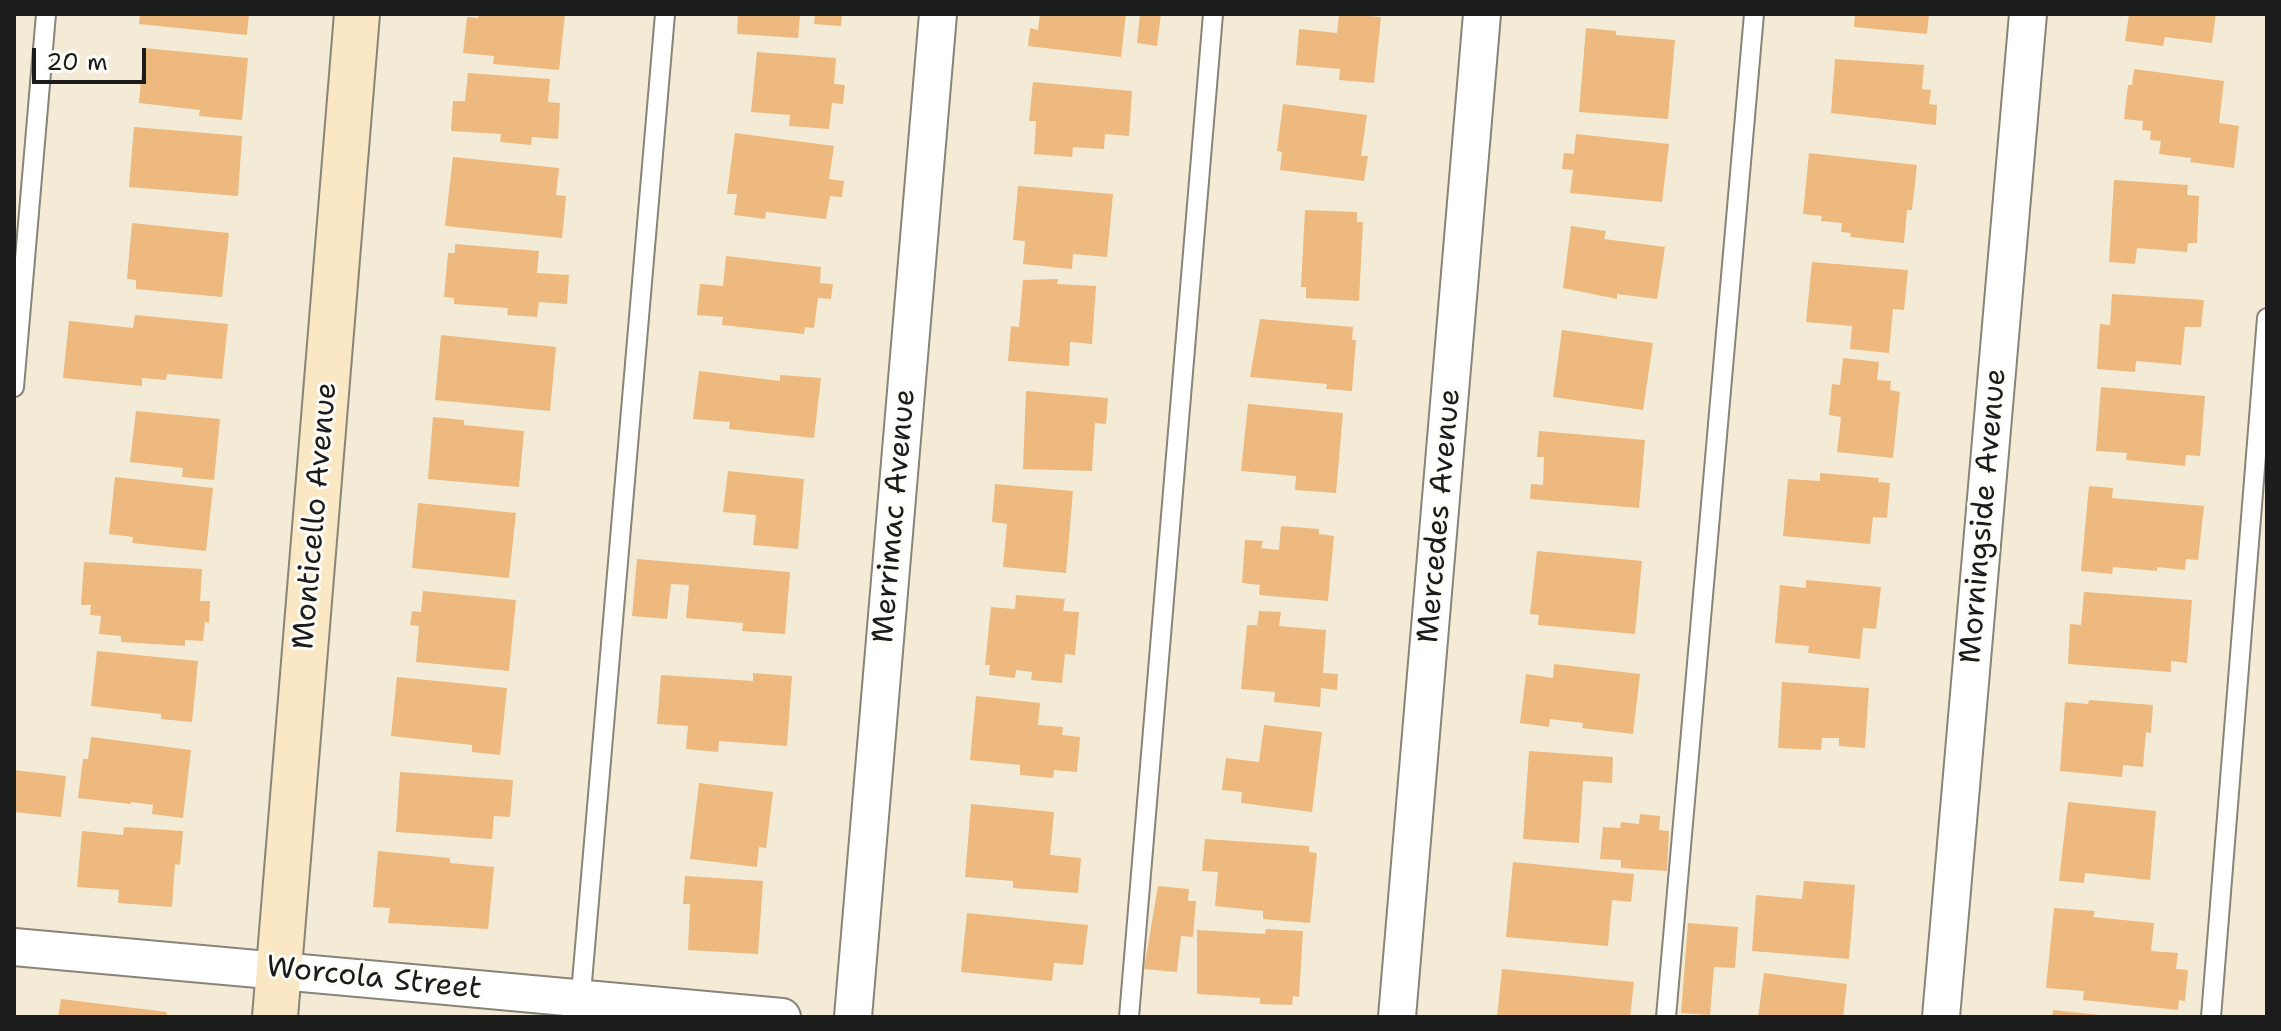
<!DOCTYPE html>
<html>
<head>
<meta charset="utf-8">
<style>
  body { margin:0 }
  #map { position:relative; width:2281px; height:1031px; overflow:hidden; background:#f4ebd6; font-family:"Shantell Sans",sans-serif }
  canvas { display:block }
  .frame { position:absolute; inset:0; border:16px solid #1c1c1c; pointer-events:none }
  .scale { position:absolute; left:32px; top:48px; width:114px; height:36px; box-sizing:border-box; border:4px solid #1c1c1c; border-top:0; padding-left:10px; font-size:24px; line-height:28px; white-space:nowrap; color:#1c1c1c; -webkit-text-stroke:6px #fdfcf7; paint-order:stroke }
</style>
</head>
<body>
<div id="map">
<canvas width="2281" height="1031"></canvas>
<div class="frame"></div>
<div class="scale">20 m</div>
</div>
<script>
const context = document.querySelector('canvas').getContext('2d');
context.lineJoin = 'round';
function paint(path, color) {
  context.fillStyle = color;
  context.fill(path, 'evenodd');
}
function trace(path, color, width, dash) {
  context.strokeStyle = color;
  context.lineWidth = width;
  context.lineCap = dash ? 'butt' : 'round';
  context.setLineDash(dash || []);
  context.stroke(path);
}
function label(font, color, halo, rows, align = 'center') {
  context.font = font + ' "Shantell Sans",sans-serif';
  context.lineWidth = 6;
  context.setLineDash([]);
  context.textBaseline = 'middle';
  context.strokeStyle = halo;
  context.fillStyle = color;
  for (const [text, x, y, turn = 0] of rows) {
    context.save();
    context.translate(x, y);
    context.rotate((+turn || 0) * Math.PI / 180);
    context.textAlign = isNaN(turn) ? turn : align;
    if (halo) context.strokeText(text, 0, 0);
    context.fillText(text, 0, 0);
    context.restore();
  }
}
const building = new Path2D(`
  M140 14H249L247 35 139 24Z
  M479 14H565L559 70 493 64 494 56 463 53 467 17 478 18Z
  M738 14 800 15 798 38 737 34Z
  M815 14H842L841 26 814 24Z
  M1040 14H1126L1121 57 1028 46 1030 28 1038 30Z
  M1140 14H1161L1157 46 1137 43Z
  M1339 14 1381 17 1374 83 1339 80 1340 69 1296 65 1299 29 1337 33Z
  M1855 14H1929L1927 34 1854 27Z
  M2129 14H2216L2212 43 2165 37 2163 46 2125 41Z
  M1586 28 1616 31V35L1675 40 1668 119 1579 112Z
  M144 48 248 58 242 120 199 116 200 110 139 103Z
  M757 52 836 58 834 84 845 85 843 104 832 103 829 129 789 126 790 115 751 112Z
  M1835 59 1924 65 1922 89 1931 90 1929 104 1937 105 1936 125 1831 113Z
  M2134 69 2224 81 2219 123 2239 126 2234 168 2190 162 2191 158 2159 154 2161 141 2150 140 2151 131 2142 130 2143 121 2124 119 2128 85H2132Z
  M468 73 550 79 548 102 560 103 558 139 532 137 531 145 500 142 501 134 451 131 453 101H465Z
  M1033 82 1132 91 1129 136 1105 134 1104 149 1073 147 1072 157 1034 154 1036 121H1029Z
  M1283 104 1367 115 1361 156H1368L1364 181 1280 170 1282 152 1277 151Z
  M134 127 242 136 238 196 129 187Z
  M735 133 834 146 829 179 844 181 842 197 830 196 826 219 766 212 765 219 734 215 737 194H727Z
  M1576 134 1669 144 1662 202 1570 193 1573 170 1562 169 1564 153 1574 154Z
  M1809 153 1917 165 1912 210H1907L1904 243 1850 237 1851 233 1841 232 1842 223 1821 221 1822 216 1803 214Z
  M453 157 559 168 556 195 566 196 562 238 445 226Z
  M2114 180 2188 185 2187 195 2199 196 2197 243H2188L2187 252 2137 248 2135 264 2109 262Z
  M1018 186 1113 194 1107 257 1073 254 1072 269 1023 264 1025 241 1013 240Z
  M1305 210 1357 212V222H1363L1359 301 1306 298V287H1301Z
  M132 223 229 233 222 297 136 289V280L127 279Z
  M1571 226 1606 231 1604 239 1665 247 1657 299 1617 294V299L1563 288Z
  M455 244 539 251 537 273 569 275 567 304 539 302 537 317 507 315 508 308 454 304V298L444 297 448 253H455Z
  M726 256 821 267 820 283 833 284 831 299 818 298 814 328 805 327 804 334 722 325 723 317 697 315 700 284 723 286Z
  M1812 262 1908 270 1904 310 1893 309 1889 353 1850 349 1852 326 1806 322Z
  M1058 279 1057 284 1096 286 1092 344 1070 342 1069 366 1008 361 1011 326 1019 327 1023 280Z
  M2112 294 2204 300 2201 327H2185L2181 365 2136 361 2135 372 2097 369 2100 324 2110 325Z
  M135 315 228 324 222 379 167 374 166 380 142 378V386L63 378 69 321 133 328Z
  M1260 319 1353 327 1352 340H1356L1352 391 1326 389 1327 384 1250 377Z
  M1562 330 1653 343 1643 410 1553 397Z
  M441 335 556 347 550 411 435 400Z
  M1843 358 1879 362 1877 380 1891 381 1890 390 1900 392 1893 458 1837 452 1841 417 1829 415 1832 384 1840 385Z
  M699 371 780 381V375L821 378 814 438 729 429 730 422 693 419Z
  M2101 387 2205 396 2200 456 2186 455 2185 466 2126 460 2127 453 2096 451Z
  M1026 391 1108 398 1106 424 1095 423 1092 471 1023 469Z
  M1248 404 1343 413 1336 493 1295 490 1296 476 1241 471Z
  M136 411 220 419 214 480 182 477 183 468 130 462Z
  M433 417 464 420V425L524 431 519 487 428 479Z
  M1539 431 1645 440 1639 508 1530 499 1531 484 1543 485 1544 457H1537Z
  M728 471 804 479 798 549 753 545 756 515 723 512Z
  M1820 473 1879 478 1878 482 1890 483 1887 518 1873 517 1870 544 1783 536 1788 479 1820 481Z
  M115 477 213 488 206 551 132 543 133 537 109 534Z
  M995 484 1073 491 1066 573 1003 567 1007 524 992 522Z
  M2089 486 2113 488 2112 498 2204 506 2198 560 2186 559 2185 570 2157 567V571L2113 567 2112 574 2081 571Z
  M418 503 516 513 509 578 412 568Z
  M1281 526 1319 529V534L1334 536 1328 601 1259 595 1260 585 1242 583 1245 540 1263 541 1261 548 1279 550Z
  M1537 551 1642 561 1635 634 1538 625 1539 615 1530 614Z
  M637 559 790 572 785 634 742 631 743 623 686 618 689 585 671 584 667 619 632 616Z
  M84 562 202 569 200 601H210L209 623 205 622 203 641 185 640V646L121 642V636L99 634 101 616 90 615 91 605H81Z
  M1806 580 1881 587 1876 629 1863 628 1860 659 1808 653 1809 646 1775 643 1780 585 1806 588Z
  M423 591 516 600 509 671 416 662 419 626 410 625 412 611 421 612Z
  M2084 592 2192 600 2187 663 2171 661V672L2068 664 2070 624 2081 625Z
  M1016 595 1065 599 1063 611 1079 612 1075 655 1065 654 1062 683 1031 680 1032 672 1016 670 1015 678 989 675 990 665H985L991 607 1015 609Z
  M1259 611 1281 612 1279 626 1326 630 1323 673 1338 674 1337 690 1321 688 1320 707 1274 702 1275 692 1241 689 1247 625H1257Z
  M97 651 198 661 192 722 161 719V714L91 706Z
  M1554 664 1640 674 1633 734 1582 728 1583 723 1550 719 1549 727 1520 723 1526 674 1553 678Z
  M753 673 792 676 787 746 719 741 718 752 686 749 688 726 657 724 661 675 753 681Z
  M397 677 507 688 500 755 472 752V745L391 736Z
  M1782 682 1869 688 1865 748 1839 746V738H1822L1821 750 1778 748Z
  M976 696 1040 703 1038 725 1063 727 1062 735 1080 737 1077 772 1054 770 1053 778 1020 775V765L970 760Z
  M2089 700 2153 705 2151 733 2146 732 2143 767 2123 765 2122 777 2060 771 2065 702 2088 704Z
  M1264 725 1322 732 1312 812 1241 803 1242 792 1222 790 1226 758 1259 762Z
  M91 737 191 750 183 818 152 814 153 805 131 802V804L78 798 83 759H88Z
  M1529 751 1613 757 1612 783 1583 781 1579 843 1523 839Z
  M14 770 66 776 61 817 14 812Z
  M400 772 513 780 510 817 494 816 492 839 396 832Z
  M699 783 773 792 766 848 759 847 757 867 690 859Z
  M2068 802 2156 811 2150 880 2085 873 2084 883 2059 881Z
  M971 804 1054 812 1050 855 1081 858 1078 893 1013 888V881L965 877Z
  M1640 814 1660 816 1659 830 1669 831 1667 871 1621 868V860L1600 859 1603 827 1620 828 1621 822 1639 824Z
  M124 827 183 831 180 865 175 864 172 907 118 903 119 890 77 887 82 831 123 835Z
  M1205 839 1309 846V852L1317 853 1310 923 1263 919V911L1215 906 1218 872 1202 871Z
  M378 851 450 858V863L494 867 488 929 388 923 390 908 373 907Z
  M1513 862 1634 874 1631 902 1612 900 1608 946 1506 937Z
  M685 876 763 881 758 954 688 950 690 904H683Z
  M1804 881 1855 885 1849 959 1752 951 1756 895 1802 899Z
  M1158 886 1189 889 1188 901H1196L1193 937 1181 936 1177 972 1144 969Z
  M2054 908 2095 911 2093 917 2154 923 2151 951 2178 953 2176 969 2188 970 2185 1001 2179 1000 2178 1010 2083 1000 2084 991 2046 988Z
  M967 913 1088 925 1083 965 1054 963 1052 981 961 972Z
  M1688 923 1738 927 1735 968 1714 967 1710 1015 1681 1013Z
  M1266 929 1303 931 1299 997 1293 996 1292 1005 1260 1004V998L1197 994V930L1265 934Z
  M1502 969 1634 982 1630 1017H1497Z
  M1764 973 1847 984 1843 1017H1758Z
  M61 999 167 1012 166 1017H58Z
  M2053 1010 2100 1015V1017H2052Z`);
const lane = new Path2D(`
  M14 387 46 14
  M579 1017 665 14
  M1129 1017 1213 14
  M1666 1017 1754 14
  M2211 1017 2267 318`);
const street = new Path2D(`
  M14 947C270 968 526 995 782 1017
  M853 1017 938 14
  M1397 1017 1482 14
  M1941 1017 2028 14`);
const secondary = new Path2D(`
  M275 1017 357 14`);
const streetNames = [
  ["Monticello Avenue",316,516,-85],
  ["Merrimac Avenue",895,516,-85],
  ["Mercedes Avenue",1440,516,-85],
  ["Morningside Avenue",1984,516,-85],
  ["Worcola Street",374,979,6]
];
paint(building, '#edb97f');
trace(lane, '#888479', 22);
trace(street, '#888479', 40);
trace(secondary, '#888479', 48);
trace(lane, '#fff', 18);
trace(street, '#fff', 36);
trace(secondary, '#fae7c3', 44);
label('30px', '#1c1c1c', '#fdfcf7', streetNames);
</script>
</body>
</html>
